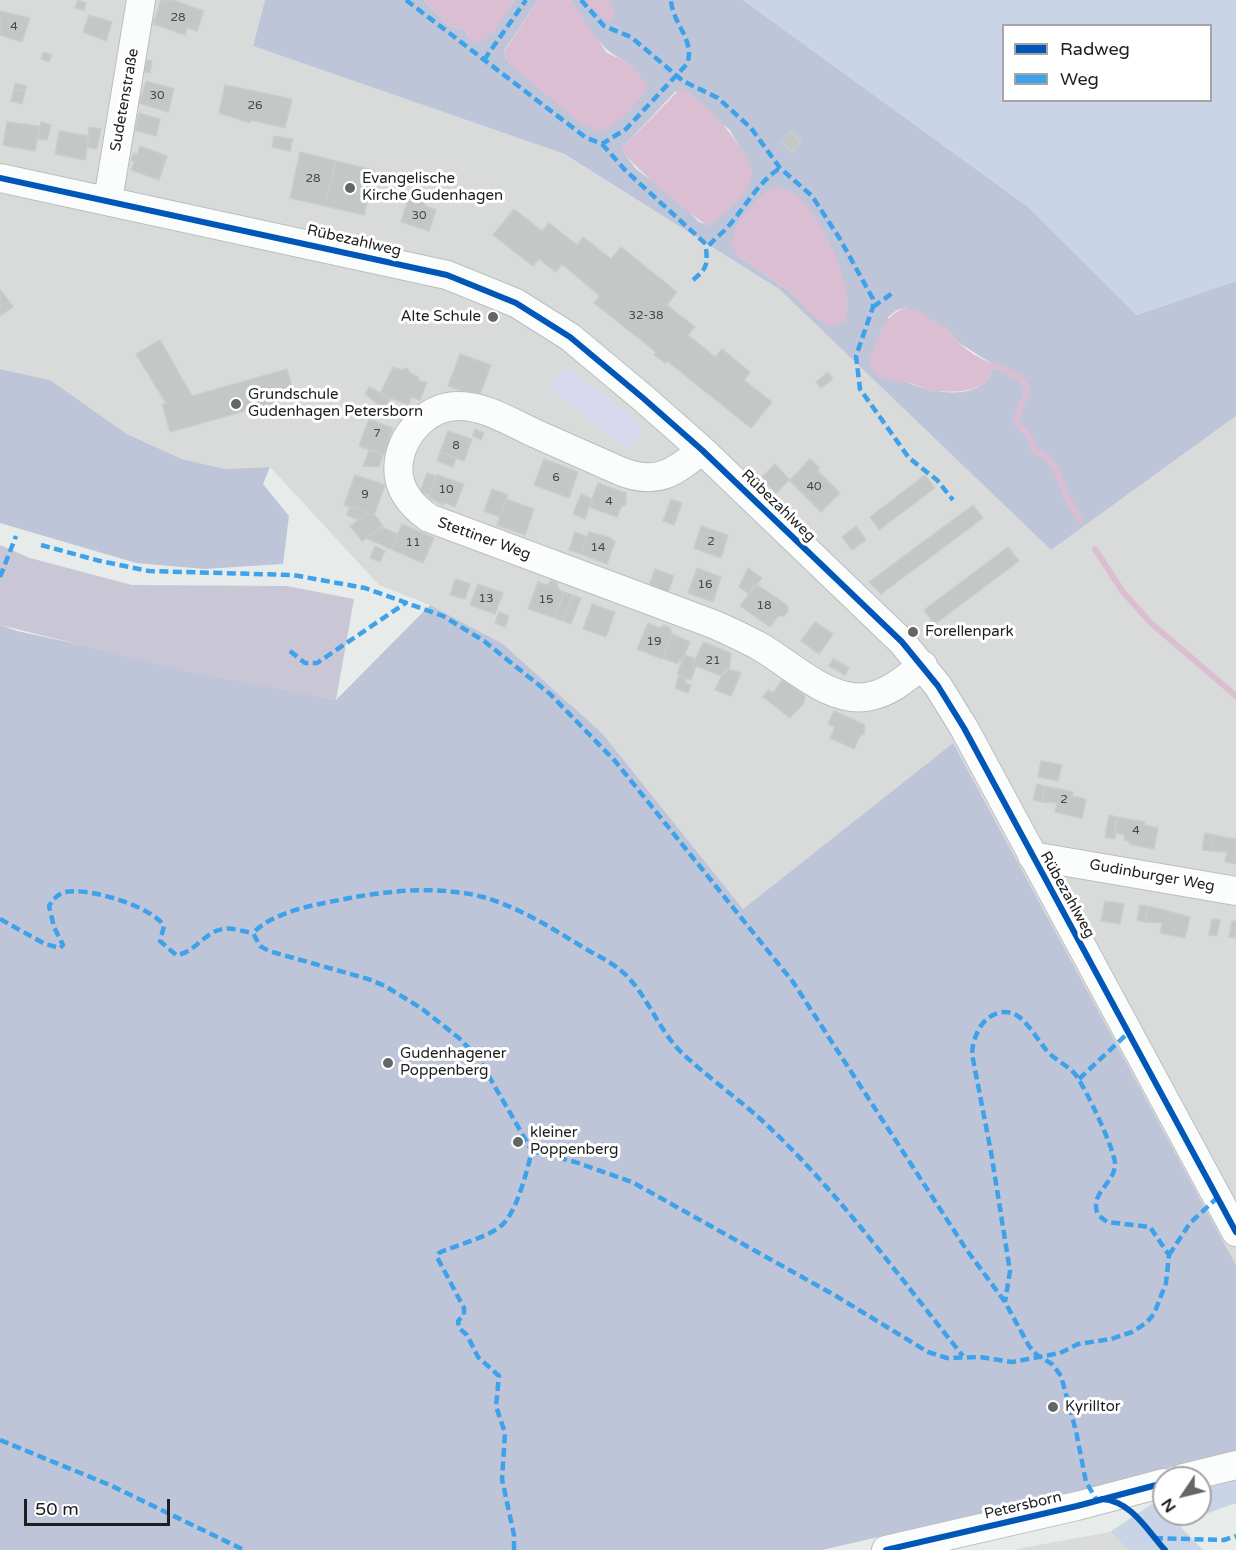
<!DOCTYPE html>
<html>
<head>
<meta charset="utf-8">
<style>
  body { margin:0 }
  #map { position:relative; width:1236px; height:1550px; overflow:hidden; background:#e7eceb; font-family:"Varela Round",sans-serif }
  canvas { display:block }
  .legend { position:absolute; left:1002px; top:24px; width:210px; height:78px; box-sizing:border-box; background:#fff; border:2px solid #a5a5a5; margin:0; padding:8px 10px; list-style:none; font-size:18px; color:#1e1e1e }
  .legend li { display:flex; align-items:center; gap:12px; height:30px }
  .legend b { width:30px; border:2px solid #a5a5a5 }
  .north { position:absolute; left:1152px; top:1466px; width:60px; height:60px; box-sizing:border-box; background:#fff; border:2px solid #a5a5a5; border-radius:50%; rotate:235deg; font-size:16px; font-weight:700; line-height:24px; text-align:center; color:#1e1e1e }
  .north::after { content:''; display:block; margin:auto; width:21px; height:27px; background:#646666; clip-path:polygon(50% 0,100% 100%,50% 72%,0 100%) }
  .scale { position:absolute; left:24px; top:1499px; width:146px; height:27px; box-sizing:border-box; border:3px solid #1e1e1e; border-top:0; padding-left:8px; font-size:18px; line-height:21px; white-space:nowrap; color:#1e1e1e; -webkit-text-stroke:4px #fff; paint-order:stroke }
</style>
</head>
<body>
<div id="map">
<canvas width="1236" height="1550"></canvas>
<ul class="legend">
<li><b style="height:8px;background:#0057b8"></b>Radweg</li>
<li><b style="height:8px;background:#3da2ea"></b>Weg</li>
</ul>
<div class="north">N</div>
<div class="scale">50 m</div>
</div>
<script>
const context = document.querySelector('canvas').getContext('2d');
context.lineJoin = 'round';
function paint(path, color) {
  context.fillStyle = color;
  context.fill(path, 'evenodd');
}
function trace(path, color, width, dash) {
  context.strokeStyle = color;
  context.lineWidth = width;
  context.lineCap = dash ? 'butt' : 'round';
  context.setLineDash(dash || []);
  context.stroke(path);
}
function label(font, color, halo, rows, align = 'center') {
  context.font = font + ' "Varela Round",sans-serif';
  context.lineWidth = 6;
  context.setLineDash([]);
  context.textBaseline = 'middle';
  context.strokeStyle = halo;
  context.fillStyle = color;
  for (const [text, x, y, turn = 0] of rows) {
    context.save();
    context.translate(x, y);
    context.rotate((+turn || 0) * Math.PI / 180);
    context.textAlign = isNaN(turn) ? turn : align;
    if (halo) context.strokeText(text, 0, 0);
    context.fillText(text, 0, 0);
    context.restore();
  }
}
const residential = new Path2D(`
  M0 0H265L253 46 563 154 779 289 1051 550 1236 416V1265L953 743 743 909 602 733 503 644 430 605 379 585 270 467 225 469 182 459 127 434 50 380 0 369Z`);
const grass = new Path2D(`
  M743 0H1236V281L1137 315 1028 207ZM1004 26H1210V100H1004Z
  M1236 1479V1503L1178 1524 1203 1550H1128L1110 1532 1164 1496V1514H1200V1487Z`);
const forest = new Path2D(`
  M265 0H424L449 26 465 29 468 36 499 22 515 0H538L504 51 506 58 582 124 627 62C597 48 588 27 570 0H743L1028 207 1137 315 1236 281V416L1051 550 779 289 564 154 253 46ZM676 91 729 129 751 167 752 174 746 186 709 225 699 222 675 198 636 169 621 149ZM776 187 807 310 796 296 740 257ZM907 308 947 329 956 341 994 365C992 370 989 379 985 382 964 400 931 391 909 383L888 317 897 310Z
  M0 369 50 380 127 434 182 459 225 469 270 467 263 484 289 516 283 564 204 569 136 563 0 523Z
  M430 605 503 644 602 733 743 909 953 743 1236 1265V1451L1069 1493 822 1550H0V625L17 631 336 700Z`);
const cemetery = new Path2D(`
  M0 545 30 558 132 585 287 586 354 599 336 700 195 673 0 625Z`);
const park = new Path2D(`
  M566 367 638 421 642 432 628 450 548 387Z`);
const parking = new Path2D(`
  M1110 1532 1128 1550H1015L1022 1548Z`);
const water = new Path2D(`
  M424 0H515L493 32 480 43 470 39 465 29 449 26Z
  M538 0H570L607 53 627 62 648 84C639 104 620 124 599 132L582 124 510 65 504 52Z
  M584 0H609L614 10 613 21 608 22Z
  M682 87C709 108 724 122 742 151 746 157 752 165 752 172 751 195 725 213 709 225 700 225 627 161 621 149Z
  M776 187C783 189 791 191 797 196 821 216 860 293 844 322L828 326 807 310 796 296 740 257 731 245C733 226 757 192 776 187Z
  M907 308 918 311 947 329 956 341 973 354 994 365C992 370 989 378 985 382 974 393 946 393 932 390 924 389 917 384 909 383 891 379 876 383 869 361 878 341 883 312 907 308Z`);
const stream = new Path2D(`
  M994 365 1020 378 1028 389 1015 421 1029 436 1035 451C1059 460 1059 480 1068 500 1072 508 1077 514 1081 521
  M1095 549 1123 592 1151 623 1236 696`);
const building = new Path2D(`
  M78 0 86 3 84 10 75 8Z
  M161 0H173L204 11 197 31 187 28 185 35 153 24Z
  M0 11 30 18 22 42 0 35Z
  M89 15 112 22 106 41 83 32Z
  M43 52 52 55 49 62 41 59Z
  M146 60 152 61 150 73 144 72Z
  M146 81 174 89 168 112 139 103Z
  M15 83 26 86 25 91 14 89Z
  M225 85 292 99 285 128 251 120 250 123 219 113Z
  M14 89 25 91 22 104 11 101Z
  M139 113 160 119 156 136 135 130Z
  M7 122 40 126 35 151 3 145Z
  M41 122 51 125 47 140 38 139Z
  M89 127 101 129 97 149 87 147Z
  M59 131 89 136 85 160 55 154Z
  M791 131 801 141 792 152 781 142Z
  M274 136 293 139 290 151 272 147Z
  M140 146 167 156 159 180 131 170 134 162 131 160 134 153 137 155Z
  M300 152 336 161 325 206 290 198Z
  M336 161 374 170 364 215 325 206Z
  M409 196 426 202 425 206 436 210 429 231 401 222Z
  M514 209 542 231 549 223 577 245 583 237 611 259 621 247 677 292 667 305 695 327 688 335 715 357 722 349 750 372 744 380 772 402 751 428 667 361 665 363 654 355 656 352 594 303 600 296 562 264 556 272 539 259 533 266 493 235Z
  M0 289 13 307 0 316Z
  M160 340 192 396 287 369 295 397 170 432 162 404 166 403 136 354Z
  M460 354 491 365 479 397 448 386Z
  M393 367 402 370 407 368 410 373 419 377 418 380 427 383 420 400 411 397 409 405 380 394Z
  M828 372 833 379 821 388 816 382Z
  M369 387 390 398 386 410 365 394Z
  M369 419 393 428 389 439 392 440 383 455 359 446Z
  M475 429 484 433 481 440 473 436Z
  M448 431 472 439 464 461 440 452Z
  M369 450 383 455 379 467 363 466Z
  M440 452 456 458 453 467 437 461Z
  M544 459 578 472 569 498 534 485Z
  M810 459 820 468 817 470 840 493 821 512 789 480 776 493 761 478 775 464 790 480Z
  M427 473 436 476 429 495 420 492Z
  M355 475 385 485 374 515 344 505Z
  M437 475 464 484 455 507 444 502 443 505 429 497Z
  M925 475 935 488 879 530 870 517Z
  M598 483 626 493V504L621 507 617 517 589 507Z
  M492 489 508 495 500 517 484 511Z
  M581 494 592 499 585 519 573 514Z
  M506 499 534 509 525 535 497 525Z
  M671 499 682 503 674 525 663 521Z
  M973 505 983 518 881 594 869 582Z
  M350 507 368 513 359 520 347 515Z
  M368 513 375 515 383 526 362 541 350 526Z
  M402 524 434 538 423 563 391 549Z
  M701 526 728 535 721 558 694 548Z
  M856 526 866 540 852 550 842 537Z
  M381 527 398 534 391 549 366 538Z
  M575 532 587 537 581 554 569 550Z
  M589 532 609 537 615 542 607 564 581 554Z
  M375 546 385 551 380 562 370 558Z
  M1008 547 1019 561 935 624 924 610Z
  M697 568 721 577 713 602 688 593Z
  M748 568 762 578 749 594 739 587Z
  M655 569 674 576 668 592 649 585Z
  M455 579 470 584 465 599 450 595Z
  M552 580 557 582 558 589 564 592 555 618 528 609 538 582 547 585Z
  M478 584 503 593 495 614 470 605Z
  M756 584 787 605 788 611 784 616H778L770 627 740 606Z
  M564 592 573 595 563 621 555 618Z
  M573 595 581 598 571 624 563 621Z
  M592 604 615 612 606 637 583 629Z
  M499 612 509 616 505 627 495 623Z
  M815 622 833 634 819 654 801 641Z
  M648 623 660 628 664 625 669 627 672 633 662 659 637 649Z
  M672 634 690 642 682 661 679 660 678 664 662 658Z
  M703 642 731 653 729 669 722 676 693 665Z
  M685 655 696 659 693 665 696 666 691 680 677 674Z
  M833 659 849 668 845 675 829 666Z
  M729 669 741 673 731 696 715 690 724 671Z
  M679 676 686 679 685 683 691 685 688 693 675 688Z
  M783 679 805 696 804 703 790 718 763 697 768 690 773 693Z
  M834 711 865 725 864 734 860 736 854 749 830 738 835 727 828 724Z
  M1041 761 1062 765 1058 781 1038 777Z
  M1037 784 1045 786 1042 802 1033 800Z
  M1045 786 1073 792 1072 796 1086 799 1082 818 1055 812 1057 803 1042 802Z
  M1109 815 1117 817 1115 839 1105 837Z
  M1117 817 1145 822 1144 825 1158 828 1154 849 1129 844V841L1124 840 1125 835 1114 833Z
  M1205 833 1214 835 1211 851 1202 850Z
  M1214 835 1236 839V864L1225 862 1227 852 1211 851Z
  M1105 901 1124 904 1120 924 1101 921Z
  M1140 905 1148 906 1145 922 1137 920Z
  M1148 906 1190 917 1185 938 1160 933 1162 923 1145 922Z
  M1212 919 1220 920 1217 936 1209 935Z
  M1232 921H1236V938L1229 937Z`);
const minor = new Path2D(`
  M0 178 447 275 516 303 570 337 643 398 702 450 902 642 938 686 964 728 1236 1232
  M108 200 141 0
  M702 450C673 473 657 486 620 471 591 458 561 445 532 432 509 421 484 406 459 406 428 406 404 432 399 460 395 486 409 504 429 518L713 624C729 631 744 638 759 646 791 664 832 706 871 696 891 692 907 677 923 665
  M1032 856 1236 891
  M1183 1478 1236 1465
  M886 1550 1077 1506 1164 1483`);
const quiet = new Path2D(`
  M406 0 585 137 602 144 626 129 687 64C696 41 672 23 671 0
  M581 0 604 26 631 37 683 81 718 98 751 128 780 168 812 196 840 239 873 299V307L856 356 860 389 909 458 937 480 953 500
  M484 60 526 0
  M602 144 626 171 708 246
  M693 280C706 269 708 266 706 249 712 241 719 236 726 229 745 208 757 183 780 168
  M873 307 894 292
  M41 545 100 561 149 571 293 575 365 588 443 616 484 641 550 694 615 761 793 982 966 1249 1005 1302 1029 1346 1037 1355 1052 1364 1061 1376 1076 1431 1086 1482 1096 1499H1102
  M0 577 16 536
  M290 651 305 663H317L407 602
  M0 919 45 944 60 948 63 945 54 927 49 906C53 900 56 896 62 893 83 885 152 906 164 926L160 941 176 955C195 953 204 932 223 929 232 927 244 932 253 933
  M1079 1079 1128 1033
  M532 1151 575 1162 632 1182 836 1296 928 1352 947 1358 980 1357 1012 1362 1060 1353 1078 1344 1111 1339 1132 1332 1146 1323 1154 1314 1166 1283 1169 1255 1150 1227 1107 1222 1098 1215C1089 1193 1113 1185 1115 1166 1117 1153 1084 1085 1075 1074 1067 1065 1055 1060 1047 1051 1037 1039 1027 1020 1013 1013 987 1007 973 1032 972 1054L991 1152 1010 1271 1005 1302
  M1169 1255 1190 1223 1217 1198
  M0 1440 112 1486 244 1550
  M1154 1538 1224 1540 1236 1536
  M514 1550V1535L502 1479 505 1433 496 1406 499 1376 478 1357 467 1335 459 1328 458 1321 464 1315V1308L437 1257 439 1253C456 1245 489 1237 502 1225 517 1212 527 1170 532 1151L479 1059 459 1038 421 1008 385 986 368 979 269 951 260 946 253 933C275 910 320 904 350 898 392 890 441 886 483 897 518 907 550 927 581 946 597 956 613 962 627 976 649 999 659 1031 683 1054 710 1079 740 1100 767 1125 840 1194 900 1278 963 1356`);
const cycleway = new Path2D(`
  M0 178 447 275 516 303 570 337 643 398 702 450 902 642 938 686 964 728 1236 1232
  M1102 1499C1131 1501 1147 1530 1165 1550
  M886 1550 1077 1506 1164 1483`);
const markers = [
  [350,188,6,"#646666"],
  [493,317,6,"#646666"],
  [236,404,6,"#646666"],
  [913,632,6,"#646666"],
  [388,1063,6,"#646666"],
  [518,1142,6,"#646666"],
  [1053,1407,6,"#646666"]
];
const numberNames = [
  ["28",178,18],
  ["4",14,27],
  ["30",157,96],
  ["26",255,106],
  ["28",313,179],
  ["30",419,216],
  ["32-38",646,316],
  ["7",377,434],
  ["8",456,446],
  ["6",556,478],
  ["40",814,487],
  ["10",446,490],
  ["9",365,495],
  ["4",609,502],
  ["2",711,542],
  ["11",413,543],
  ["14",598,548],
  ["16",705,585],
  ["13",486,599],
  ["15",546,600],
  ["18",764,606],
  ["19",654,642],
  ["21",713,661],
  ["2",1064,800],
  ["4",1136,831]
];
const streetNames = [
  ["Sudetenstraße",125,100,-80],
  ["Rübezahlweg",354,241,13],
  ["Rübezahlweg",778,506,44],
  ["Stettiner Weg",484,539,20],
  ["Gudinburger Weg",1152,876,10],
  ["Rübezahlweg",1067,895,61],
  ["Petersborn",1023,1506,-13]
];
const poiNames = [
  ["Evangelische",362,179],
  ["Kirche Gudenhagen",362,196],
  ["Alte Schule",481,317,"right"],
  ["Grundschule",248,395],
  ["Gudenhagen Petersborn",248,412],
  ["Forellenpark",925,632],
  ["Gudenhagener",400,1054],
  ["Poppenberg",400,1071],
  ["kleiner",530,1133],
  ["Poppenberg",530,1150],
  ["Kyrilltor",1065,1407]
];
paint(residential, '#d8dbda');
paint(grass, '#c9d5e6');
paint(forest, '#bfc5d8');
paint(cemetery, '#c9c7d6');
paint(park, '#dad8ef');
paint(parking, '#dadcdc');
paint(water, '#dbbed1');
trace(stream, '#dbbed1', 6);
paint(building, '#c3c7c6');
trace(building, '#c9cecd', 1.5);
trace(minor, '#bcbebd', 30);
trace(minor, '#fbfcfc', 28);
trace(quiet, '#3da2ea', 4.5, [9, 4.5]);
trace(cycleway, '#0057b8', 6);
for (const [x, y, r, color] of markers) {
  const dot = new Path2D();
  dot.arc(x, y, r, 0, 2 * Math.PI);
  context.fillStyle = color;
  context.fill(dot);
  trace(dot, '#fff', 2);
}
label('12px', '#474848', null, numberNames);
label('15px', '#1e1e1e', '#fff', streetNames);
label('15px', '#1e1e1e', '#fff', poiNames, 'left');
</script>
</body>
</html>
